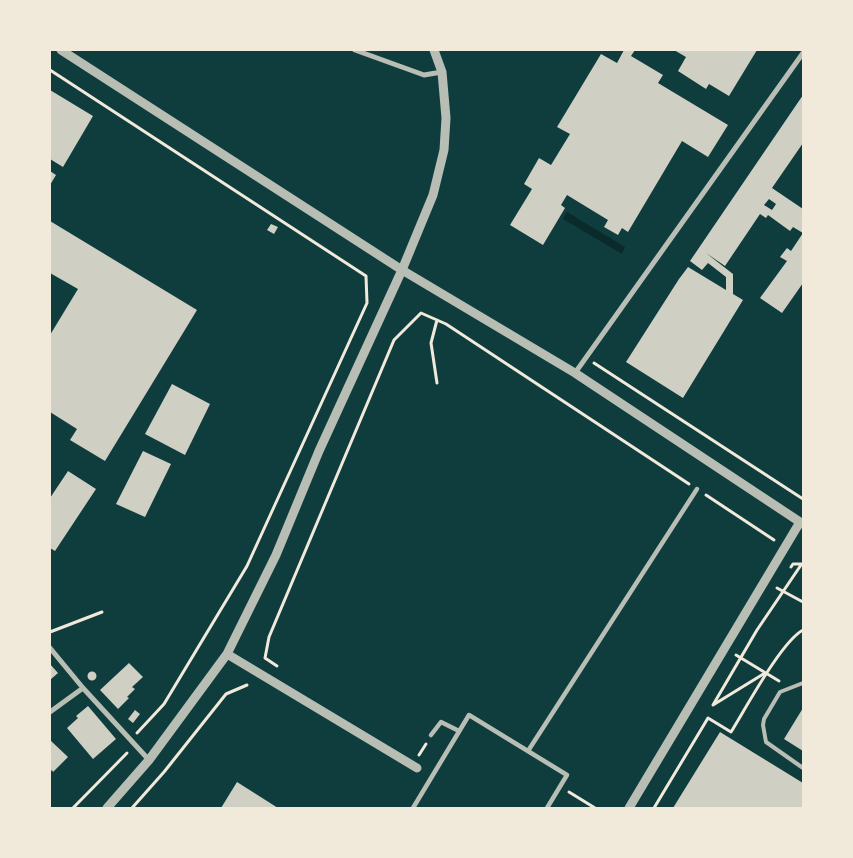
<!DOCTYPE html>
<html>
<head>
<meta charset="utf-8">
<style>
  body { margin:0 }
  #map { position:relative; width:853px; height:858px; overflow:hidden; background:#0f3d3e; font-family:Georgia,serif }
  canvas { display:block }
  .frame { position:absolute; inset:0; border:51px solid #f1e9da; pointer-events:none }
</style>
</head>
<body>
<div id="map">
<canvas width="853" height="858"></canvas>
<div class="frame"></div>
</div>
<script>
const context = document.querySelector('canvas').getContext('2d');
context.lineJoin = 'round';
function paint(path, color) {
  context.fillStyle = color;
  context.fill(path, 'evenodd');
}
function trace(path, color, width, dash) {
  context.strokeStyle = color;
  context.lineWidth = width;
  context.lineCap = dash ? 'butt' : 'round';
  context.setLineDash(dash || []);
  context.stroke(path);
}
const water = new Path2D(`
  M567 212 625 247 622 254 563 219Z`);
const building = new Path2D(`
  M624 50H635L631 56 663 75 658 83 728 125 708 157 682 141 628 232 622 228 618 235 604 227 608 220 567 195 561 205 565 208 543 245 510 225 532 189 524 184 539 158 551 165 570 134 557 127 601 54 617 63Z
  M674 50H757L729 96 709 84 706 89 678 71 686 57Z
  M50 90 93 116 63 167 50 159Z
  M803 95V143L772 188 803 209V283L782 313 760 298 787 261 780 257 787 248 791 251 803 233 793 227 790 231 768 215 766 218 760 214 725 266 706 253 733 274V294L743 300 683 398 626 362 679 279 688 267 726 290V277L708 263 702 270 690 261ZM769 199 776 204 772 210 764 205Z
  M50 171 56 175 50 185Z
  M50 221 197 310 105 461 70 440 77 429 50 412V335L78 289 50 273Z
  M271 224 278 227 274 234 267 230Z
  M172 384 210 404 185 455 145 434Z
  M143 451 171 464 145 517 116 504Z
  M68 471 96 489 55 551 50 548V498Z
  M129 663 143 677 132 687 135 689 127 697 129 698 118 709 100 690Z
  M50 664 58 673 50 680Z
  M87.5 676a4.5 4.5 0 1 1 9 0a4.5 4.5 0 1 1-9 0Z
  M88 706 116 739 93 759 67 728 78 718 76 716Z
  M803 708V751L784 739Z
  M135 710 140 714 133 723 128 719Z
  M720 732 803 783V808H673Z
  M50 740 68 757 53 772 52 770 50 772Z
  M237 782 278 808H221Z`);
const path = new Path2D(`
  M50 70 366 276 367 303 247 566 164 704 137 733
  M437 320 431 343 437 383
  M594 363 803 499
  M706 495 774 540
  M791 567 793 564H803
  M777 588 803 602
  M50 632 102 612
  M736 655 779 681
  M277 666 265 658 269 637 394 340 421 313 446 324 689 484
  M765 673 713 705 757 630 801 565
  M419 755 426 744
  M569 792 595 808
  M73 808 127 753
  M132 808 164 772 226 694 247 685
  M654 808 708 718 731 732C746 708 781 642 803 630`);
const service = new Path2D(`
  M803 683 780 692 764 719 763 725 766 742 803 768`);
const pedestrian = new Path2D(`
  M431 735 441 722 459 731
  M528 751 697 489
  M413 808 469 715 567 775 547 808`);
const minor = new Path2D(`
  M355 50 424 75 442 72
  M575 373 803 53
  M50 648 83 688 149 760
  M50 712 83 688`);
const tertiary = new Path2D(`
  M61 50 402 270 575 373 803 524
  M227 654 417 768
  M107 808 149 760 227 654 276 555 319 451 402 270 433 195 444 150 446 118 442 72 434 50
  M629 808 800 522`);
paint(water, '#0a2a2b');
paint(building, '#cfcfc3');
trace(path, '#f1e9da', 3);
trace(service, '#b8beb3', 4);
trace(pedestrian, '#b8beb3', 4.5);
trace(minor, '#b8beb3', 5);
trace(tertiary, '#b8beb3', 9);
</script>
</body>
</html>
